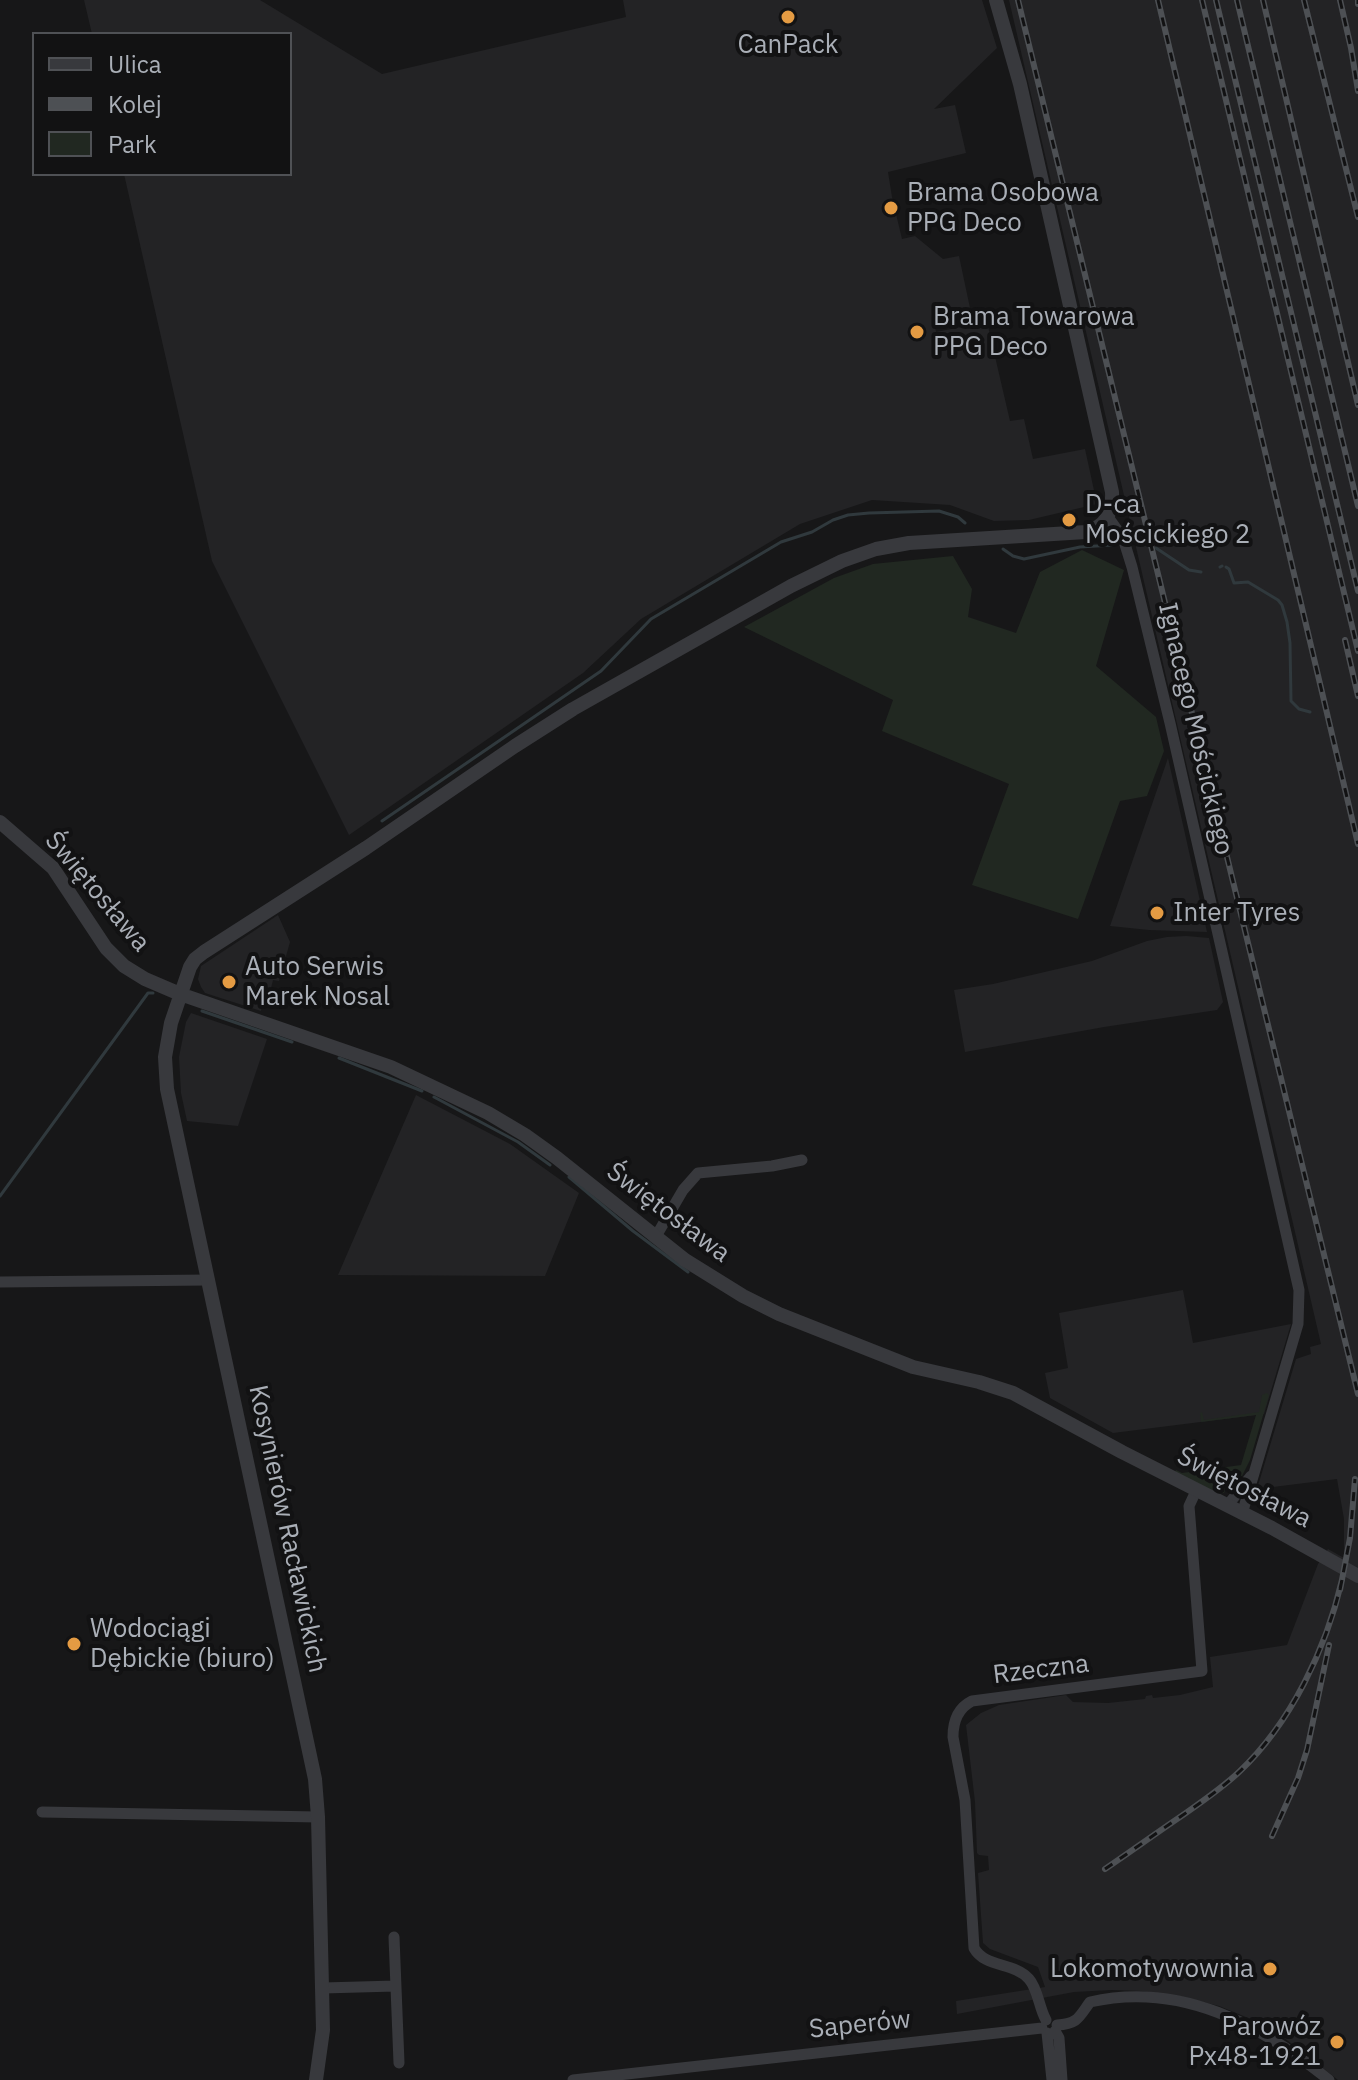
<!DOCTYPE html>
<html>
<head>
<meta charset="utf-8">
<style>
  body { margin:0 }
  #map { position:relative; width:1358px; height:2080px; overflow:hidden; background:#171718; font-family:"IBM Plex Sans",sans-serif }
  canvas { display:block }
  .legend { position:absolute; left:32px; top:32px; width:260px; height:144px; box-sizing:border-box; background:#121213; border:2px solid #4f5155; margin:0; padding:10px 14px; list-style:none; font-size:24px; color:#aaafb7 }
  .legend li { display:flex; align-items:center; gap:16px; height:40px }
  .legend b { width:40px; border:2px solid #4f5155 }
</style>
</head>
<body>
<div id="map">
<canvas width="1358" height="2080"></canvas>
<ul class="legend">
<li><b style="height:10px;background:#38393d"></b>Ulica</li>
<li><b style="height:10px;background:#4d5054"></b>Kolej</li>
<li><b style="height:22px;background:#212821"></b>Park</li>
</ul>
</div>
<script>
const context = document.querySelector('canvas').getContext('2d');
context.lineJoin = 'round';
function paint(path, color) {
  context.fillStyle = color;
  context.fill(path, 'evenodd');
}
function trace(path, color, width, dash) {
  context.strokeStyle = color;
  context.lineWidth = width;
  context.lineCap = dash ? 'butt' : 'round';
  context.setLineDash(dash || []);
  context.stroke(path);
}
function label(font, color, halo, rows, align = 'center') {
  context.font = font + ' "IBM Plex Sans",sans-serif';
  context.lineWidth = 8;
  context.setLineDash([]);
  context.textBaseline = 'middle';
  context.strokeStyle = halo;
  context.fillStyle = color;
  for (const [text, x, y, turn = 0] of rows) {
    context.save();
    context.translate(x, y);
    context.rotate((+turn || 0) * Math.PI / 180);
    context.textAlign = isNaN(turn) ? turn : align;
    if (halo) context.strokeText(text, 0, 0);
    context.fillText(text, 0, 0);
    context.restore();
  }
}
const built = new Path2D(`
  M84 0H260L382 74 626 17 623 0H982L997 48 934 109 955 105 966 153 888 172 892 197 902 239 915 236 943 259 959 256 970 308 933 317 936 332 987 322 1010 421 1024 419 1033 459 1085 449 1097 504 1029 520 994 521 950 505 872 500 800 524 641 619 583 673 349 835 212 561 124 174H290V34H92Z
  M1009 0H1358V2080H1338L1283 2037 1253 2020 1219 2006 1179 1996 1142 1991 1111 1990 1074 1992 957 2014 956 2001 1045 1987 1038 1967 990 1949 983 1943 978 1873 989 1870 988 1856 979 1855 977 1853 975 1802 966 1725 981 1713 999 1705 1066 1695 1073 1702 1108 1703 1145 1699 1146 1696 1152 1695 1153 1698 1180 1695 1213 1687 1210 1657 1287 1645 1318 1564 1328 1549 1344 1558V1519L1337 1479 1257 1489 1296 1359 1311 1354 1310 1347 1321 1344Z
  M1168 758 1207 932 1149 930 1110 926Z
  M278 915 290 942 279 981 273 980 271 988 257 985 254 995 263 998 261 1011 205 993 201 987 198 979 201 966Z
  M1186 936 1209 938 1223 1002 1217 1010 1104 1027 965 1052 954 990 993 984 1092 961 1147 941 1167 937Z
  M191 1013 267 1039 238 1126 187 1121 181 1093 179 1057 186 1022Z
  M416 1095 510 1144 579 1193 545 1276 338 1275Z
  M1183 1290 1193 1343 1291 1324 1264 1414 1113 1433 1050 1398 1045 1373 1068 1368 1059 1313Z`);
const green = new Path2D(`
  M1082 550 1124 570 1096 666 1156 717 1164 751 1147 796 1120 801 1078 919 972 885 1009 784 882 731 893 700 744 627 834 578 873 564 953 556 972 589 968 617 1016 633 1040 572Z
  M1267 1393 1269 1395 1250 1460 1240 1480 1233 1479 1229 1482 1224 1493 1217 1494 1174 1474 1176 1470 1182 1473 1241 1465 1256 1415 1201 1422 1200 1413 1202 1412 1204 1420 1259 1412 1262 1395Z`);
const stream = new Path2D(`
  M1156 548 1189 570 1201 572
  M1003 549 1013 556 1024 559 1080 547 1113 545
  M1220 567 1222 566
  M1226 567 1229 569 1234 583 1248 582 1278 600 1282 605 1287 622 1290 643 1291 701 1299 709 1310 712
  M382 821 601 671 651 619 781 542 812 532 833 520 848 515 869 513 939 511 958 517 965 523
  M202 1011 292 1042
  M339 1058 422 1091
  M434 1097 518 1142 550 1165
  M569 1177 633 1231 688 1272
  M0 1196 148 993H153`);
const minor = new Path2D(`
  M1108 517 1123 538 1132 567 1170 723 1299 1290 1298 1324 1242 1514
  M655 1238 683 1190 698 1173 772 1166 802 1160
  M0 1282 209 1280
  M1227 1506 1251 1476
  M42 1812 318 1817
  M394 1937 399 2063
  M323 1988 395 1986
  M1046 2020C1039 2008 1038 1989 1029 1979 1014 1962 985 1968 974 1948L965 1800 953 1737C953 1722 958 1708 972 1701L1202 1671 1189 1506 1196 1491
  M1057 2025C1078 2024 1079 2017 1090 2002 1181 1981 1261 2025 1329 2080
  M1055 2031 1059 2038 1062 2080
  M1047 2033 1052 2080
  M573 2080 1042 2028`);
const tertiary = new Path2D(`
  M0 822 53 868 106 948 124 966 145 979 180 994 391 1067 488 1113 525 1135 557 1158 685 1260 743 1296 779 1314 913 1367 979 1382 1013 1393 1122 1452 1272 1528 1358 1576
  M316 2080 323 2030 318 1817 315 1779 167 1089 165 1057 171 1023 190 967 195 959 204 952 366 848 515 746 573 709 791 586 842 561 876 549 909 543 1086 532C1106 526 1113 513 1112 492L1020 84 996 0`);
const rail = new Path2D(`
  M1018 0 1358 1394
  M1158 0 1358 844
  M1202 0 1358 651
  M1216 0 1358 591
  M1237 0 1358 506
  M1263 0 1358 405
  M1304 0 1358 217
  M1340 0 1351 48 1358 91
  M1358 0V4
  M1345 640 1358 696
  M1340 1590 1350 1538 1355 1479
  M1272 1836 1298 1778 1307 1750 1329 1645
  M1105 1869C1130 1852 1155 1834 1180 1817 1200 1803 1221 1789 1239 1772 1291 1723 1326 1649 1342 1580`);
const markers = [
  [788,17,8,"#e49b43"],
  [891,208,8,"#e49b43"],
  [917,332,8,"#e49b43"],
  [1069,520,8,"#e49b43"],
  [1157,913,8,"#e49b43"],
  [229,982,8,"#e49b43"],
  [74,1644,8,"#e49b43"],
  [1270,1969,8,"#e49b43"],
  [1337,2042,8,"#e49b43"]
];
const poiNames = [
  ["CanPack",788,45,"center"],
  ["Brama Osobowa",907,193],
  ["PPG Deco",907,223],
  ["Brama Towarowa",933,317],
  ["PPG Deco",933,347],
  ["D-ca",1085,505],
  ["Mościckiego 2",1085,535],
  ["Inter Tyres",1173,913],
  ["Auto Serwis",245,967],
  ["Marek Nosal",245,997],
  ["Wodociągi",90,1629],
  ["Dębickie (biuro)",90,1659],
  ["Lokomotywownia",1254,1969,"right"],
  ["Parowóz",1321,2027,"right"],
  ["Px48-1921",1321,2057,"right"]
];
const streetNames = [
  ["Ignacego Mościckiego",1195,729,77],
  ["Świętosława",97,892,50],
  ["Świętosława",668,1213,37],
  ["Świętosława",1244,1488,27],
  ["Kosynierów Racławickich",287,1529,78],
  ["Rzeczna",1041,1670,-7],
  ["Saperów",860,2025,-6]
];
paint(built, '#232325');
paint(green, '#212821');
trace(stream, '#30393d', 3);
trace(minor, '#38393d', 11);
trace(tertiary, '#38393d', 14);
trace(rail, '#4d5054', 6);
trace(rail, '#121213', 3, [9]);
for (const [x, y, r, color] of markers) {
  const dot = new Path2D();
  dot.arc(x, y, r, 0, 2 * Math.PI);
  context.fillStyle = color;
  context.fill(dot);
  trace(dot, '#121213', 3);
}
label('26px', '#aaafb7', '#121213', poiNames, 'left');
label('26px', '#aaafb7', '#121213', streetNames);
</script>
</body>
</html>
